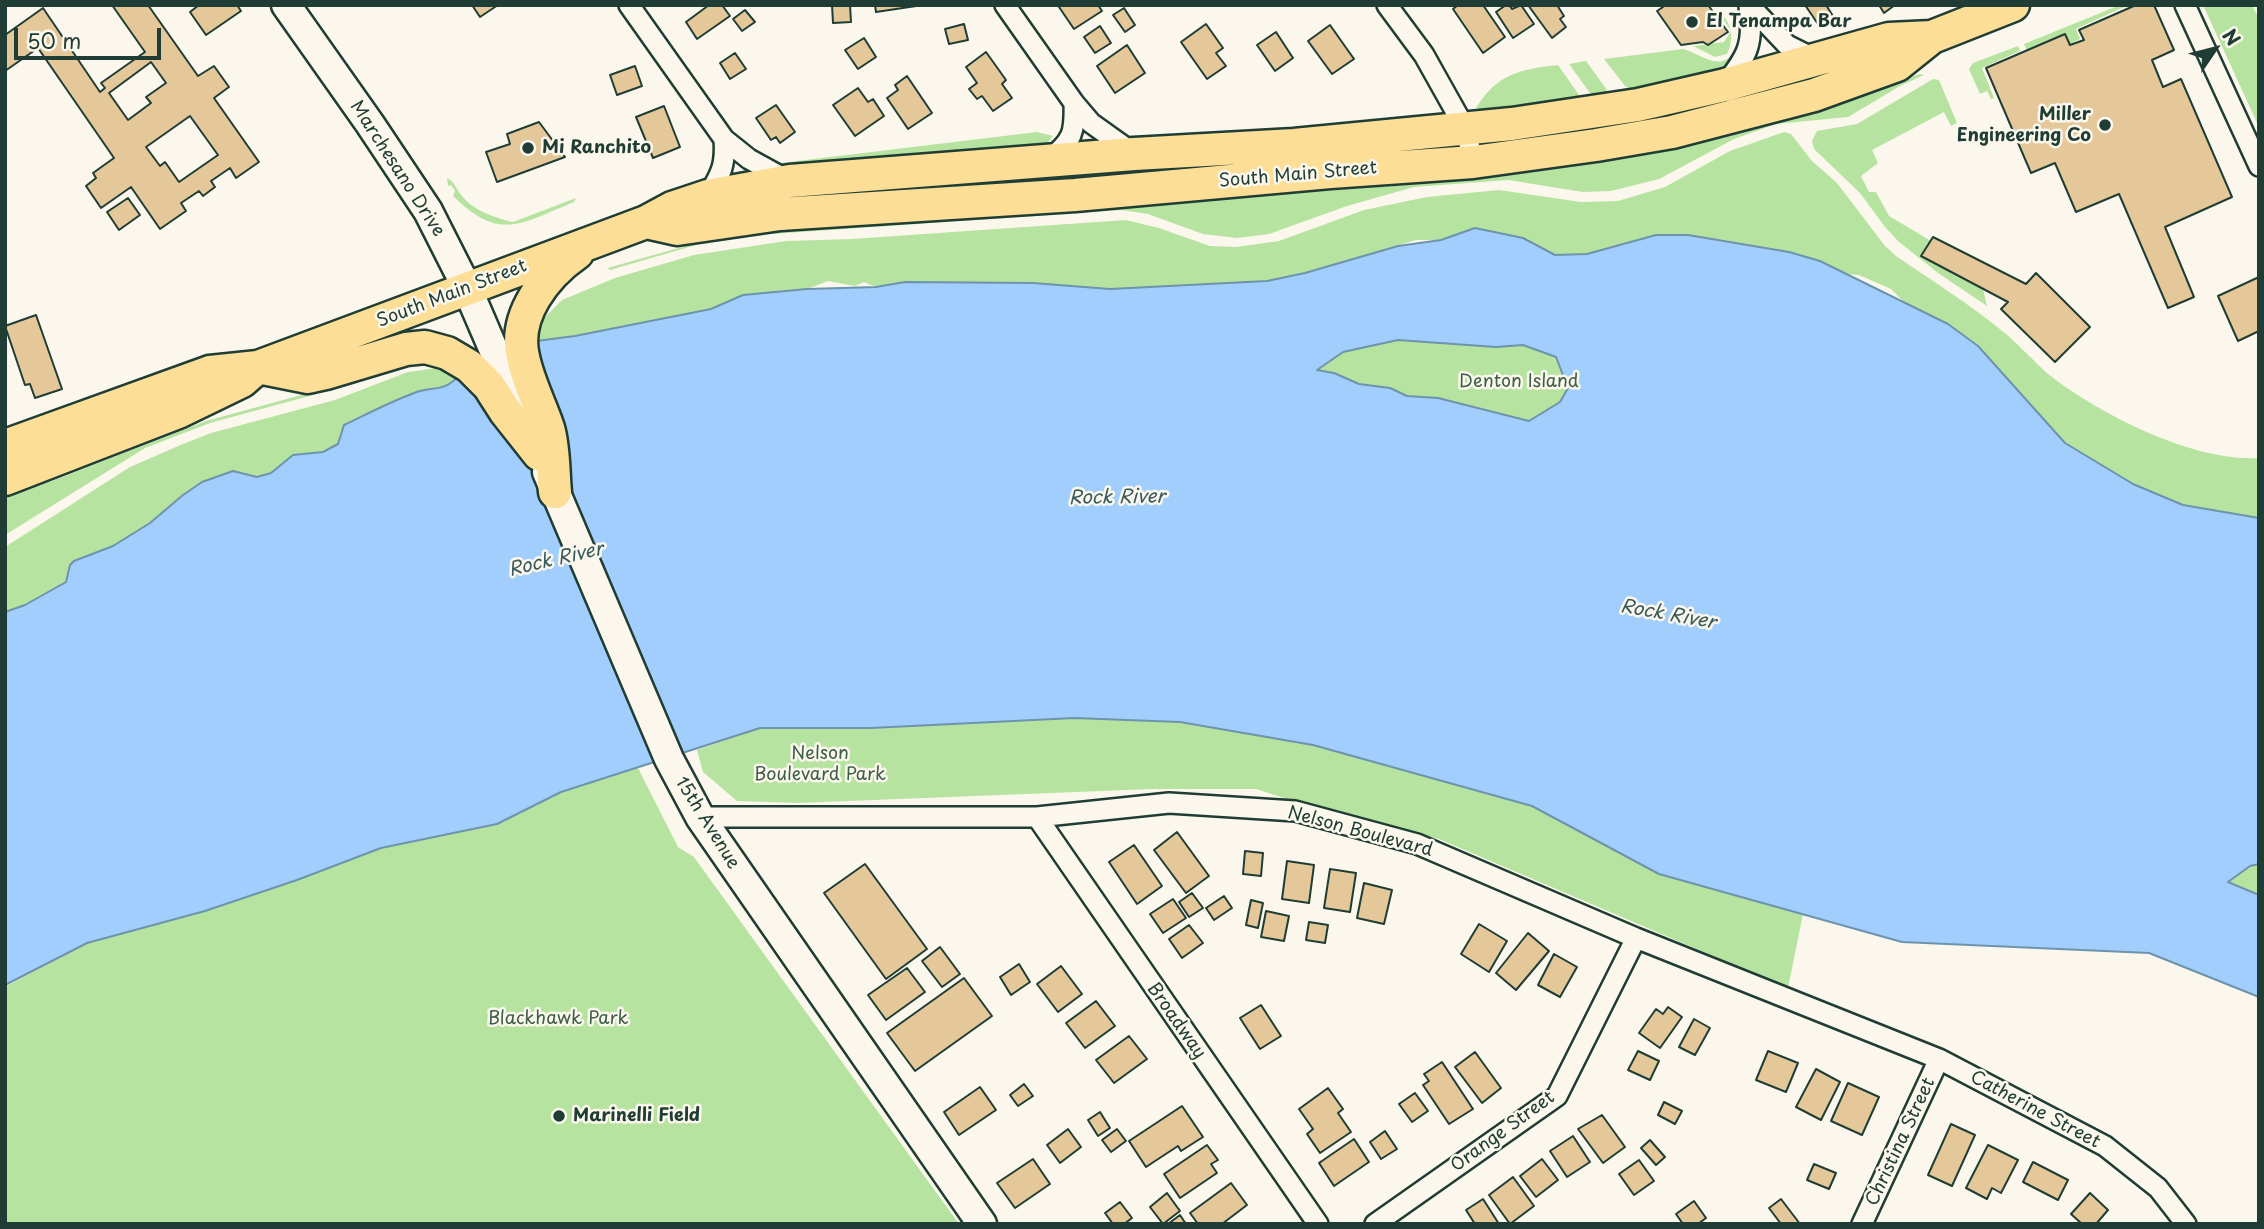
<!DOCTYPE html>
<html>
<head>
<meta charset="utf-8">
<style>
  body { margin:0 }
  #map { position:relative; width:2264px; height:1229px; overflow:hidden; background:#fbf7ec; font-family:"Playpen Sans",sans-serif }
  canvas { display:block }
  .frame { position:absolute; inset:0; border:7px solid #1f3d34; pointer-events:none }
  .north { position:absolute; left:2180px; top:14px; width:70px; height:70px; -webkit-text-stroke:5px #fbf7ec; paint-order:stroke; rotate:55deg; font-size:19px; font-weight:700; line-height:28px; text-align:center; color:#1f3d34 }
  .north::after { content:''; display:block; margin:auto; width:24px; height:32px; background:#1f3d34; clip-path:polygon(50% 0,100% 100%,50% 72%,0 100%) }
  .scale { position:absolute; left:14px; top:28px; width:147px; height:32px; box-sizing:border-box; border:4px solid #1f3d34; border-top:0; padding-left:9px; font-size:21px; line-height:24px; white-space:nowrap; color:#1f3d34; -webkit-text-stroke:5px #fbf7ec; paint-order:stroke }
</style>
</head>
<body>
<div id="map">
<canvas width="2264" height="1229"></canvas>
<div class="frame"></div>
<div class="north">N</div>
<div class="scale">50 m</div>
</div>
<script>
const context = document.querySelector('canvas').getContext('2d');
context.lineJoin = 'round';
function paint(path, color) {
  context.fillStyle = color;
  context.fill(path, 'evenodd');
}
function trace(path, color, width, dash) {
  context.strokeStyle = color;
  context.lineWidth = width;
  context.lineCap = dash ? 'butt' : 'round';
  context.setLineDash(dash || []);
  context.stroke(path);
}
function label(font, color, halo, rows, align = 'center') {
  context.font = font + ' "Playpen Sans",sans-serif';
  context.lineWidth = 5;
  context.setLineDash([]);
  context.textBaseline = 'middle';
  context.strokeStyle = halo;
  context.fillStyle = color;
  for (const [text, x, y, turn = 0] of rows) {
    context.save();
    context.translate(x, y);
    context.rotate((+turn || 0) * Math.PI / 180);
    context.textAlign = isNaN(turn) ? turn : align;
    if (halo) context.strokeText(text, 0, 0);
    context.fillText(text, 0, 0);
    context.restore();
  }
}
const green = new Path2D(`
  M2120 5H2128L2076 29 2080 39 2070 44 2065 34 2027 50 2024 44Z
  M2203 5H2252L2259 19V127Z
  M1717 10C1732 22 1735 37 1727 54L1715 57 1693 46 1724 42 1731 31Z
  M2018 46 2020 51 1982 68 1994 98 1991 99 1987 91 1980 94 1969 69 1973 63Z
  M1683 49C1700 53 1721 74 1734 51L1736 52 1732 61 1720 72 1639 93 1625 86 1604 59Z
  M1586 61 1607 90 1602 97 1590 93 1569 64Z
  M1873 63 1717 110 1511 147 1510 140C1634 128 1751 84 1873 63Z
  M1558 65 1579 95 1575 104 1489 114 1476 108C1497 74 1520 69 1558 65Z
  M1920 74 1924 75 1900 86 1848 117 1776 124 1734 139 1659 179 1611 191 1583 192 1508 180 1414 187 1347 206 1269 234 1237 238 1203 234 1148 214 1121 210 757 235 703 243 610 270 608 268C661 253 712 237 766 230L1390 186 1555 168 1701 141 1751 127Z
  M1933 79 1939 80 1957 123 1951 126 1944 112 1872 150 1878 163 1861 176 1869 192H1876L1889 216 1931 241 1922 256 1983 289 1987 306 1938 273 1898 241 1885 227 1860 193 1814 149 1812 141 1817 131 1857 124Z
  M1037 132 1053 136 1043 148 787 168 770 160 779 163 789 162Z
  M1784 132 1791 134 1812 161 1837 183 1885 246 1896 256C1931 280 1968 303 2001 330 2018 343 2032 360 2048 374 2099 414 2193 462 2259 458V518L2183 505 2133 484 2065 443 1978 346 1948 325 1905 303 1891 289 1859 275 1846 274 1820 261 1789 252 1688 235H1656L1587 254 1555 255 1523 238 1475 228 1441 240H1416L1305 273 1267 281 1110 289 1033 283 905 282 876 287 864 282 855 286 828 281 807 289 777 291 775 296 743 295 711 309 557 339 536 341 539 323 562 300 615 278 694 255 786 241 852 239 1126 220 1159 228 1210 246 1236 247 1279 241 1364 210 1427 197 1499 190 1581 202 1618 201 1665 187 1730 151Z
  M1269 160V164L714 208 798 195Z
  M447 178C455 182 456 189 462 196 473 210 491 216 508 221L513 222 576 198 574 202C520 224 500 242 453 196L455 191 451 185 448 186Z
  M1398 340 1496 347 1523 345 1556 357 1568 388 1560 402 1529 421 1438 398 1407 396 1390 388 1359 384 1334 373 1316 370 1343 352Z
  M437 368 449 370 459 376C445 393 432 386 414 393 390 402 367 414 344 425L338 444 323 452 293 455 271 473 257 477 233 471 183 495 150 523 113 546 74 561 70 565 67 582 25 605 5 612V547L130 467 183 444 211 433 335 400 408 372Z
  M368 371H376L313 395 210 423 145 448 5 535V496L52 481 206 421 305 394Z
  M1074 718 1180 722 1313 745 1532 806 1659 874 1803 914 1788 988 1439 839 1349 819 1256 789H1152L798 803 737 801 703 772 697 750 760 728H871Z
  M638 768 678 847 694 857 959 1224H5V987L87 943 205 911 297 880 381 848 497 824 561 792Z
  M2259 864V895L2227 882 2250 865Z`);
const water = new Path2D(`
  M1475 228 1523 238 1555 255 1587 254 1656 235H1688L1789 252 1820 261 1948 324 1978 346 2065 443 2133 484 2183 505 2259 518V864L2250 866 2228 882 2259 895V997L2149 953 1902 942 1659 874 1532 806 1313 745 1180 722 1074 718 871 728H760L561 792 497 824 381 848 297 880 205 911 87 943 5 985V612L25 605 66 582 70 565 74 561 113 546 150 523 183 495 202 482 233 471 257 477 271 473 293 455 323 452 338 444 344 425C367 414 390 402 414 393 431 386 445 393 459 375L536 341 575 336 711 309 743 295 807 289 876 287 905 282 1033 283 1110 289 1267 281 1305 273 1398 246 1441 240ZM1398 340 1496 347 1523 345 1556 357 1568 388 1560 402 1529 421 1438 398 1407 396 1390 388 1359 384 1334 373 1317 370 1343 352Z`);
const building = new Path2D(`
  M112 5H148L198 76 214 66 229 87 214 98 259 162 236 178 230 168 211 181 215 187 203 196 199 191 181 203 186 211 160 229 131 187 101 208 86 186 96 178 93 173 114 158 38 48 5 71V35L43 8 100 92 105 88 101 83 145 52ZM151 62 166 83 146 97 151 103 128 120 109 93ZM190 116 218 155 179 182 165 162 160 166 146 147Z
  M199 5H237L241 11 206 35 190 12Z
  M472 5H498L480 17Z
  M709 5H722L730 16 697 39 686 22Z
  M832 5H850L851 22 833 23Z
  M875 5H923L876 12Z
  M1062 5H1098L1102 11 1074 29 1059 7Z
  M1458 5H1483L1505 37 1483 53 1453 9Z
  M1506 5H1509L1512 9 1521 5 1534 24 1513 38 1496 12Z
  M1528 5H1557L1564 16 1560 19 1566 27 1552 38Z
  M1666 5H1708L1728 32 1708 45 1703 42 1681 45 1657 11Z
  M1805 5H1826L1838 24 1820 27Z
  M1879 5H1895L1884 13Z
  M2136 5H2154L2174 50 2152 60 2163 87 2181 79 2232 197 2165 227 2194 297 2168 308 2119 194 2076 212 2055 163 2031 173 1986 68 2065 34 2070 45 2084 40 2079 30Z
  M1124 8 1135 25 1125 32 1113 15Z
  M745 10 755 22 742 31 733 19Z
  M964 24 968 40 949 44 945 29Z
  M1206 24 1223 48 1216 53 1226 66 1207 79 1181 42Z
  M1330 25 1354 59 1332 74 1308 41Z
  M1100 26 1111 43 1095 53 1084 37Z
  M1276 32 1293 58 1275 71 1257 45Z
  M864 38 876 57 858 69 845 50Z
  M1127 45 1145 73 1115 93 1097 66Z
  M986 52 1006 80 1002 84 1012 98 993 111 982 96 977 99 969 89 977 83 966 67Z
  M735 53 746 69 730 79 720 63Z
  M635 66 642 86 617 95 610 75Z
  M907 76 932 113 908 129 887 98 898 90 895 85Z
  M858 88 868 102 873 99 884 116 855 136 833 105Z
  M776 105 795 132 780 143 776 137 771 140 756 118Z
  M664 106 680 147 653 158 636 117Z
  M539 122 565 157 497 182 486 152 510 144 507 134Z
  M128 198 140 215 119 230 107 212Z
  M1933 237 2026 284 2036 273 2090 327 2055 362 2001 309 2008 302 1921 256Z
  M2259 277V331L2238 341 2218 296Z
  M36 315 62 389 35 398 30 384 25 385 5 326Z
  M1177 832 1209 876 1186 893 1154 850Z
  M1134 845 1162 886 1137 904 1109 862Z
  M1245 851 1263 853 1261 876 1243 874Z
  M1287 861 1314 865 1309 903 1282 899Z
  M865 864 927 949 886 979 824 893Z
  M1330 869 1356 873 1350 912 1324 908Z
  M1364 883 1392 890 1384 924 1357 918Z
  M1192 893 1203 908 1189 917 1179 902Z
  M1224 896 1232 908 1214 920 1206 908Z
  M1173 899 1186 918 1163 933 1150 914Z
  M1251 900 1263 903 1258 928 1246 925Z
  M1266 911 1289 916 1284 941 1261 937Z
  M1309 922 1328 925 1325 943 1306 940Z
  M1479 924 1507 941 1489 972 1461 954Z
  M1189 925 1203 943 1182 958 1169 939Z
  M1528 933 1549 951 1516 990 1496 973Z
  M940 947 960 974 942 987 922 961Z
  M1554 954 1577 967 1560 997 1538 985Z
  M1019 964 1030 982 1011 995 1000 977Z
  M1061 966 1082 994 1058 1012 1037 984Z
  M907 968 925 992 886 1020 868 995Z
  M964 978 992 1016 915 1071 887 1033Z
  M1096 1001 1115 1026 1085 1048 1066 1023Z
  M1261 1005 1281 1036 1260 1049 1240 1018Z
  M1668 1007 1682 1017 1660 1048 1639 1033 1656 1009 1663 1014Z
  M1694 1019 1710 1028 1695 1055 1679 1047Z
  M1129 1036 1147 1059 1114 1083 1096 1060Z
  M1638 1051 1659 1061 1650 1080 1628 1070Z
  M1768 1051 1798 1063 1786 1092 1756 1080Z
  M1475 1052 1501 1088 1482 1103 1455 1067Z
  M1442 1062 1473 1109 1449 1124 1423 1085 1429 1081 1424 1074Z
  M1816 1069 1840 1082 1821 1120 1796 1107Z
  M1848 1083 1879 1097 1862 1135 1831 1121Z
  M1024 1084 1033 1096 1018 1106 1010 1095Z
  M980 1087 996 1110 959 1135 944 1112Z
  M1328 1088 1343 1109 1338 1113 1351 1132 1320 1153 1307 1134 1313 1129 1299 1109Z
  M1415 1093 1428 1111 1412 1122 1399 1104Z
  M1664 1102 1682 1111 1675 1124 1658 1115Z
  M1182 1106 1203 1137 1181 1151 1178 1146 1146 1167 1129 1141Z
  M1100 1112 1110 1128 1098 1136 1088 1120Z
  M1602 1115 1625 1147 1603 1163 1578 1129Z
  M1951 1124 1975 1135 1952 1186 1928 1175Z
  M1068 1129 1081 1147 1060 1163 1047 1145Z
  M1117 1129 1126 1141 1111 1152 1102 1140Z
  M1385 1131 1397 1149 1381 1159 1370 1142Z
  M1573 1136 1590 1162 1567 1177 1550 1151Z
  M1354 1139 1369 1162 1334 1186 1319 1163Z
  M1650 1140 1665 1157 1656 1165 1641 1148Z
  M1207 1145 1218 1160 1211 1164 1217 1173 1180 1198 1164 1174Z
  M1988 1145 2018 1160 2001 1193 1992 1188 1987 1199 1966 1188Z
  M1033 1159 1050 1184 1015 1208 997 1183Z
  M1542 1159 1558 1180 1536 1197 1520 1176Z
  M1639 1160 1654 1181 1634 1195 1619 1174Z
  M2033 1162 2068 1180 2058 1200 2023 1182Z
  M1814 1164 1836 1173 1829 1189 1807 1180Z
  M1513 1177 1534 1206 1510 1224 1489 1195Z
  M1231 1183 1247 1205 1222 1224H1198L1190 1213Z
  M1167 1193 1180 1211 1163 1224 1150 1207Z
  M2090 1193 2108 1210 2096 1224H2082L2071 1214Z
  M1483 1199 1499 1224H1475L1466 1210Z
  M1781 1199 1800 1224H1781L1769 1208Z
  M1694 1201 1706 1218 1698 1224H1683L1676 1214Z
  M1120 1202 1132 1218 1124 1224H1113L1105 1213Z
  M1180 1215 1186 1224H1168Z`);
const street = new Path2D(`
  M629 5 724 139 749 159 789 181
  M1005 5 1074 103 1091 123 1133 153
  M1387 5 1424 55 1466 130 1473 162
  M1749 5 1787 45 1815 59
  M2185 5 2259 166
  M1725 84C1748 56 1754 43 1749 6
  M1049 160C1073 140 1075 133 1074 103
  M708 196C721 174 726 165 724 139
  M700 817H1037L1169 803 1295 811 1417 844 1636 938 1939 1059 2105 1146 2158 1188 2186 1224
  M1037 817 1318 1224
  M1375 1224 1557 1096 1636 938
  M1862 1224 1939 1059`);
const secondary = new Path2D(`
  M286 5 370 124 428 211 467 288 529 432
  M547 472 669 759 700 817 982 1224`);
const primary = new Path2D(`
  M646 222 677 229 780 214 1075 195 1330 172 1473 162 1596 145 1672 132 1814 95 1897 65 1932 37 2013 5
  M5 446 210 372 258 367 308 377 326 373 406 349 425 347 447 353 469 366 489 386 505 411 539 454
  M5 479 178 412 242 381 258 367 646 222 672 208 708 196 790 181 1134 154 1294 145 1512 124 1638 105 1725 85 1889 39 1932 37
  M555 492C553 472 554 448 548 428 540 404 528 382 523 357 513 316 545 275 577 253`);
const markers = [
  [1692,22,7,"#1f3d34"],
  [2105,125,7,"#1f3d34"],
  [528,148,7,"#1f3d34"],
  [559,1116,7,"#1f3d34"]
];
const poiNames = [
  ["El Tenampa Bar",1706,22],
  ["Miller",2091,115,"right"],
  ["Engineering Co",2091,136,"right"],
  ["Mi Ranchito",542,148],
  ["Marinelli Field",573,1116]
];
const streetNames = [
  ["Marchesano Drive",397,169,57],
  ["South Main Street",1298,175,-5],
  ["South Main Street",452,294,-21],
  ["15th Avenue",707,823,58],
  ["Nelson Boulevard",1360,832,15],
  ["Broadway",1176,1021,55],
  ["Catherine Street",2035,1110,28],
  ["Orange Street",1503,1132,-36],
  ["Christina Street",1901,1142,-65]
];
const parkNames = [
  ["Denton Island",1519,382],
  ["Nelson",820,754],
  ["Boulevard Park",820,775],
  ["Blackhawk Park",558,1019]
];
const waterNames = [
  ["Rock River",1117,498,-1],
  ["Rock River",556,560,-13],
  ["Rock River",1668,615,10]
];
paint(green, '#b7e3a0');
paint(water, '#a1cefc');
trace(water, '#6d94ac', 2);
paint(building, '#e5c899');
trace(building, '#1f3d34', 2);
trace(street, '#1f3d34', 24);
trace(secondary, '#1f3d34', 33);
trace(primary, '#1f3d34', 37);
trace(street, '#fbf7ec', 19);
trace(secondary, '#fbf7ec', 28);
trace(primary, '#fcde96', 32);
for (const [x, y, r, color] of markers) {
  const dot = new Path2D();
  dot.arc(x, y, r, 0, 2 * Math.PI);
  context.fillStyle = color;
  context.fill(dot);
  trace(dot, '#fbf7ec', 2.5);
}
label('bold 18px', '#1f3d34', '#fbf7ec', poiNames, 'left');
label('18px', '#1f3d34', '#fbf7ec', streetNames);
label('18px', '#3d5e4a', '#fbf7ec', parkNames);
label('italic 19px', '#395a5c', '#fbf7ec', waterNames);
</script>
</body>
</html>
